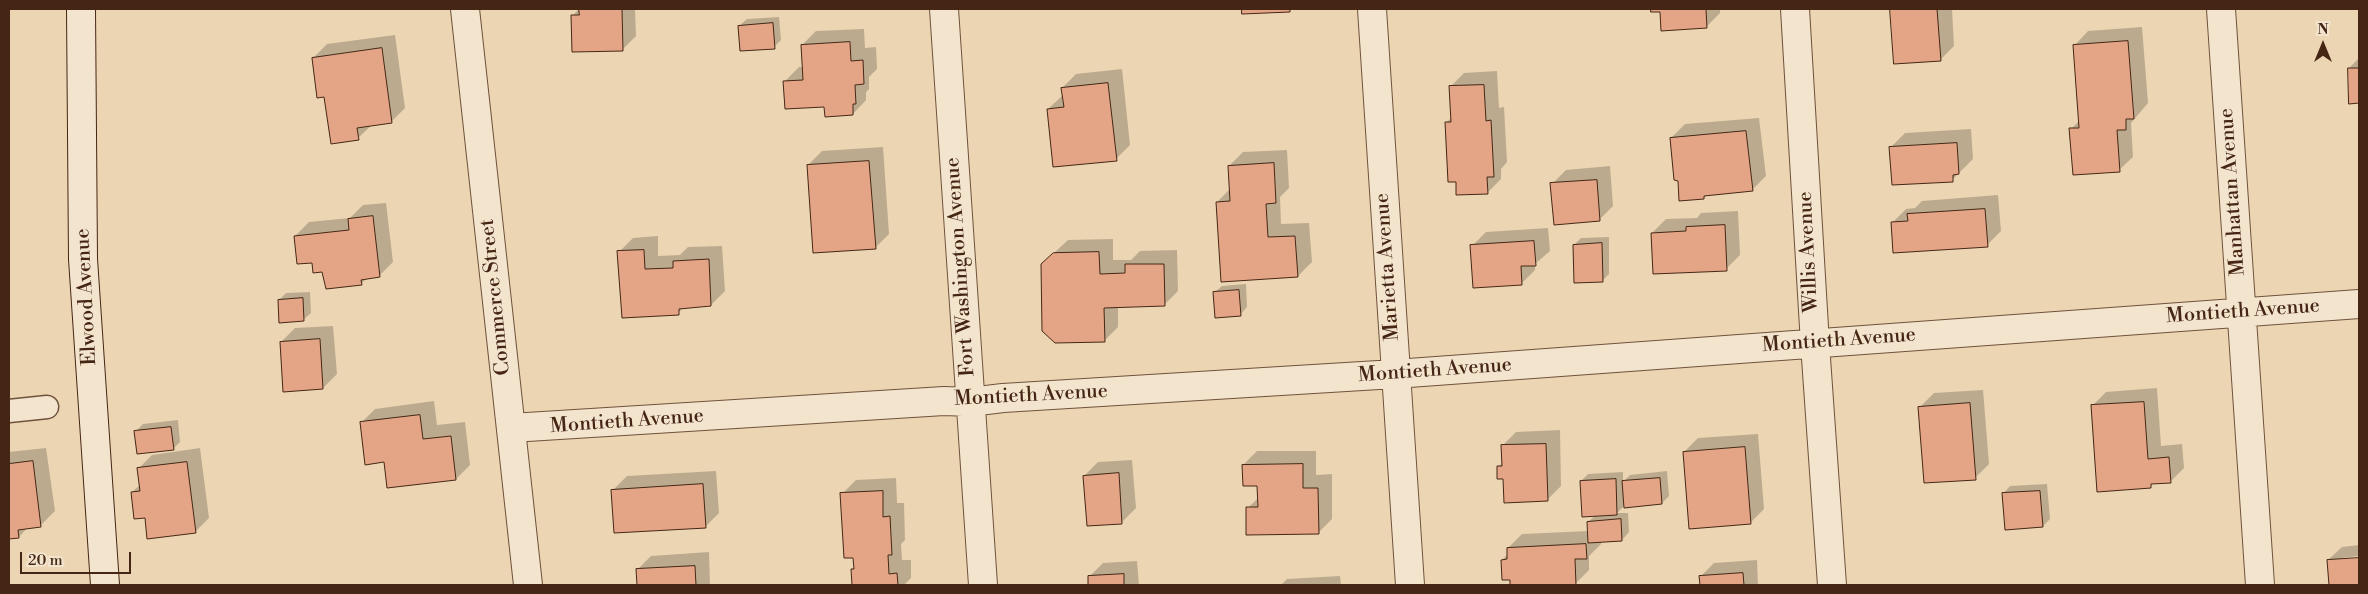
<!DOCTYPE html>
<html>
<head>
<meta charset="utf-8">
<style>
  body { margin:0 }
  #map { position:relative; width:2368px; height:594px; overflow:hidden; background:#ecd5b2; font-family:"Libre Bodoni",serif }
  canvas { display:block }
  .frame { position:absolute; inset:0; border:10px solid #452615; pointer-events:none }
  .north { position:absolute; left:2298px; top:20px; width:50px; height:50px; -webkit-text-stroke:4px #f3e4cd; paint-order:stroke; rotate:0deg; font-size:14px; font-weight:700; line-height:20px; text-align:center; color:#452615 }
  .north::after { content:''; display:block; margin:auto; width:18px; height:22px; background:#452615; clip-path:polygon(50% 0,100% 100%,50% 72%,0 100%) }
  .scale { position:absolute; left:20px; top:552px; width:111px; height:22px; box-sizing:border-box; border:2px solid #452615; border-top:0; padding-left:6px; font-size:15px; line-height:18px; white-space:nowrap; color:#452615; -webkit-text-stroke:4px #f3e4cd; paint-order:stroke }
</style>
</head>
<body>
<div id="map">
<canvas width="2368" height="594"></canvas>
<div class="frame"></div>
<div class="north">N</div>
<div class="scale">20 m</div>
</div>
<script>
const context = document.querySelector('canvas').getContext('2d');
context.lineJoin = 'round';
function paint(path, color) {
  context.fillStyle = color;
  context.fill(path, 'evenodd');
}
function trace(path, color, width, dash) {
  context.strokeStyle = color;
  context.lineWidth = width;
  context.lineCap = dash ? 'butt' : 'round';
  context.setLineDash(dash || []);
  context.stroke(path);
}
function label(font, color, halo, rows, align = 'center') {
  context.font = font + ' "Libre Bodoni",serif';
  context.lineWidth = 4;
  context.setLineDash([]);
  context.textBaseline = 'middle';
  context.strokeStyle = halo;
  context.fillStyle = color;
  for (const [text, x, y, turn = 0] of rows) {
    context.save();
    context.translate(x, y);
    context.rotate((+turn || 0) * Math.PI / 180);
    context.textAlign = isNaN(turn) ? turn : align;
    if (halo) context.strokeText(text, 0, 0);
    context.fillText(text, 0, 0);
    context.restore();
  }
}
const shadow = new Path2D(`
  M579 9H635L636 36 622 50 572 16Z
  M1243 9H1292L1289 11 1243 13Z
  M1653 9H1720V13L1706 27 1661 11H1653Z
  M1891 9H1952L1954 46 1940 60 1895 63Z
  M779 17 781 40 774 47 739 26 747 19Z
  M2142 27 2148 103 2131 123 2133 157 2119 170 2071 129 2080 120 2075 45 2088 31Z
  M864 29 865 48 876 47 877 69 869 77V89L866 92V100L853 114 825 105 785 81 799 67H803L802 45 816 31Z
  M395 35 405 108 391 122 372 125 358 138 325 96 313 58 327 44Z
  M2359 58V102H2350L2349 68Z
  M1122 69 1130 145 1116 159 1048 109 1063 95 1062 88 1076 74Z
  M1497 71 1499 108 1504 107 1507 162 1501 169V179L1487 193 1457 180 1446 123 1452 117 1450 87 1464 73Z
  M1759 118 1766 176 1752 190 1707 194 1704 198 1679 180 1671 138 1685 124Z
  M1971 129 1973 159 1952 180 1891 147 1905 133Z
  M883 147 889 234 875 248 808 165 822 151Z
  M1287 150 1289 188 1280 197 1281 224 1309 223 1312 262 1298 276 1217 202 1230 189 1229 166 1243 152Z
  M1610 166 1613 206 1599 220 1552 184 1566 170Z
  M1998 195 2001 231 1987 245 1892 223 1906 209 1915 208 1922 201Z
  M386 203 393 262 379 276 367 278 361 284 323 270 295 236 309 222 350 218 363 205Z
  M1738 211 1740 255 1726 269 1652 233 1666 219 1697 218 1701 213Z
  M1548 228 1550 251 1535 264V270L1521 284 1472 246 1486 232Z
  M658 236V256L680 255 688 247 722 246 725 291 711 305 684 307 678 313 619 252 633 238Z
  M1609 237V274L1602 281 1574 245 1581 238Z
  M1113 239V260H1131L1140 251 1177 250 1178 291 1164 305 1118 306V327L1104 341 1042 264 1068 240Z
  M1246 284 1247 307 1240 315 1214 293 1222 286Z
  M310 292 311 313 303 320 279 300 286 293Z
  M333 326 337 374 323 388 281 342 295 328Z
  M2157 388 2161 446 2182 444 2184 468 2170 482H2154L2150 486 2092 406 2106 392Z
  M1983 390 1989 464 1975 478 1920 407 1934 393Z
  M434 401 437 425 465 422 470 465 456 479 388 487 385 461 361 423 375 409Z
  M178 420 180 442 173 449 136 431 143 424Z
  M1560 430 1561 486 1547 500 1504 478 1498 467 1503 462 1502 446 1516 432Z
  M1758 434 1764 509 1750 523 1684 452 1698 438Z
  M46 448 55 511 41 525 28 527 19 537 9 538V452Z
  M200 448 209 518 195 532 146 517 132 492 141 484 138 469 152 455Z
  M1257 451H1316V475L1332 474V519L1318 533 1248 508 1259 497 1258 485 1243 465Z
  M1132 460 1136 508 1122 522 1084 476 1098 462Z
  M716 471 719 513 705 527 613 490 627 476Z
  M1667 471 1669 496 1662 503 1625 505 1617 513H1628L1629 532 1622 540 1601 541V544L1589 556V570L1575 584 1512 585 1511 579 1502 560 1508 554V548L1522 534 1589 531 1588 522 1596 515 1581 481 1588 474 1623 472V482L1630 475Z
  M896 478 897 503H904L905 540 901 544 902 560H911V578L904 585H853L852 569 855 566 842 494 856 480Z
  M2047 484 2050 519 2043 526 2003 494 2010 486Z
  M2359 545V556L2341 558V560L2359 559V585H2330L2328 560 2342 547Z
  M709 552 710 585H638L637 570 651 556Z
  M1757 560 1758 585H1701L1700 577 1714 563Z
  M1137 561 1139 585H1090L1089 577 1103 563Z
  M1340 576 1341 585H1281L1287 579Z`);
const building = new Path2D(`
  M579 9H622L623 51 572 52 571 15H579Z
  M1242 9H1290V12L1242 14Z
  M1651 9H1706L1707 28 1661 31 1660 12H1651Z
  M1890 9H1937L1941 61 1894 64Z
  M773 23 775 49 740 51 738 26Z
  M2128 41 2134 119H2126V130H2117L2120 172 2073 175 2069 128H2079L2073 45Z
  M850 42 851 61 863 60 864 84 855 85 856 104H853V115L825 117 824 107 785 109 783 81 803 80 801 45Z
  M382 48 392 123 357 128 359 140 331 144 324 97 317 98 312 58Z
  M2348 68H2359V103L2349 104Z
  M1108 83 1117 161 1053 167 1047 109 1064 107 1061 88Z
  M1484 85 1486 121 1491 120 1494 177H1487L1488 194 1456 195V182H1448L1445 122H1451L1449 86Z
  M1746 131 1753 191 1704 196V199L1679 201 1678 181 1674 180 1670 138Z
  M1957 143 1959 174 1953 175V182L1892 185 1889 147Z
  M869 161 876 249 813 253 807 165Z
  M1274 163 1276 203 1266 204 1268 237 1295 236 1298 277 1221 282 1216 202 1230 201 1228 166Z
  M1597 180 1600 221 1554 225 1550 183Z
  M1985 209 1988 247 1893 253 1891 222 1908 221 1907 214Z
  M373 216 380 277 361 280 362 285 326 289 322 272 313 273 312 263 297 264 294 236 349 230 348 219Z
  M1725 225 1727 271 1653 274 1651 233 1686 231V227Z
  M1534 241 1536 266H1521L1522 285 1473 288 1470 245Z
  M1602 243 1603 282 1574 283 1573 245Z
  M644 250 645 269 673 268V261L709 259 711 306 679 309V315L622 318 617 251Z
  M1099 252 1100 274 1125 273V264H1164L1165 306 1104 308 1105 342 1055 343 1042 331 1041 264 1053 253Z
  M1239 290 1241 316 1215 318 1213 292Z
  M303 298 304 321 279 323 278 300Z
  M320 339 323 389 283 392 280 342Z
  M2144 402 2148 459 2169 457 2171 483 2151 484V488L2097 492 2091 405Z
  M1970 403 1976 480 1924 483 1918 407Z
  M420 415 423 439 451 436 456 480 387 488 384 462 365 465 360 422Z
  M171 427 174 450 137 454 134 431Z
  M1546 444 1548 501 1504 503 1503 479H1497V466H1502L1501 445Z
  M1745 447 1751 524 1689 529 1683 452Z
  M33 461 41 527 18 530 19 538 9 539V464Z
  M187 462 196 533 147 539 145 518 134 519 131 492 140 491 137 468Z
  M1303 464V488H1318L1319 534 1246 535V507H1258L1257 486H1243L1242 465Z
  M1119 473 1122 524 1087 526 1083 476Z
  M1660 478 1662 504 1624 508 1622 481Z
  M1616 479 1617 515 1582 517 1580 481Z
  M703 484 706 528 614 533 611 490Z
  M883 491V517L890 516 892 555H888L889 574 897 573 898 585H852L851 569H854L853 558H844L840 493Z
  M2040 491 2043 527 2005 530 2002 493Z
  M1621 519 1622 541 1588 543 1587 522Z
  M1586 544 1587 559H1575L1576 585H1510V580H1502L1501 560 1507 559V548Z
  M2359 558V585H2329L2327 560Z
  M695 566 696 585H637L636 569Z
  M1743 573 1744 585H1700L1699 576Z
  M1124 574V585H1088V576Z`);
const service = new Path2D(`
  M9 411 47 407`);
const minor = new Path2D(`
  M944 9 983 585
  M1372 9 1410 585
  M1795 9 1815 344 1832 585
  M2221 9 2260 585
  M511 428 944 401 970 402 1003 398 1395 374 2359 304`);
const tertiary = new Path2D(`
  M465 9 528 585`);
const secondary = new Path2D(`
  M81 9 83 259 105 585`);
const streetNames = [
  ["Manhattan Avenue",2233,192,-94],
  ["Willis Avenue",1809,252,-93],
  ["Fort Washington Avenue",961,267,-94],
  ["Marietta Avenue",1388,267,-94],
  ["Elwood Avenue",87,297,-93],
  ["Commerce Street",496,297,-96],
  ["Montieth Avenue",2243,312,-4],
  ["Montieth Avenue",1839,341,-4],
  ["Montieth Avenue",1435,371,-4],
  ["Montieth Avenue",1031,396,-3],
  ["Montieth Avenue",627,422,-4]
];
paint(shadow, '#0003');
paint(building, '#e4a586');
trace(building, '#452615', 1);
trace(service, '#6f523c', 25);
trace(minor, '#6f523c', 30);
trace(tertiary, '#6f523c', 30);
trace(secondary, '#452615', 30);
trace(service, '#f3e4cd', 22);
trace(minor, '#f3e4cd', 28);
trace(tertiary, '#f3e4cd', 28);
trace(secondary, '#f3e4cd', 28);
label('20px', '#452615', '#f3e4cd', streetNames);
</script>
</body>
</html>
